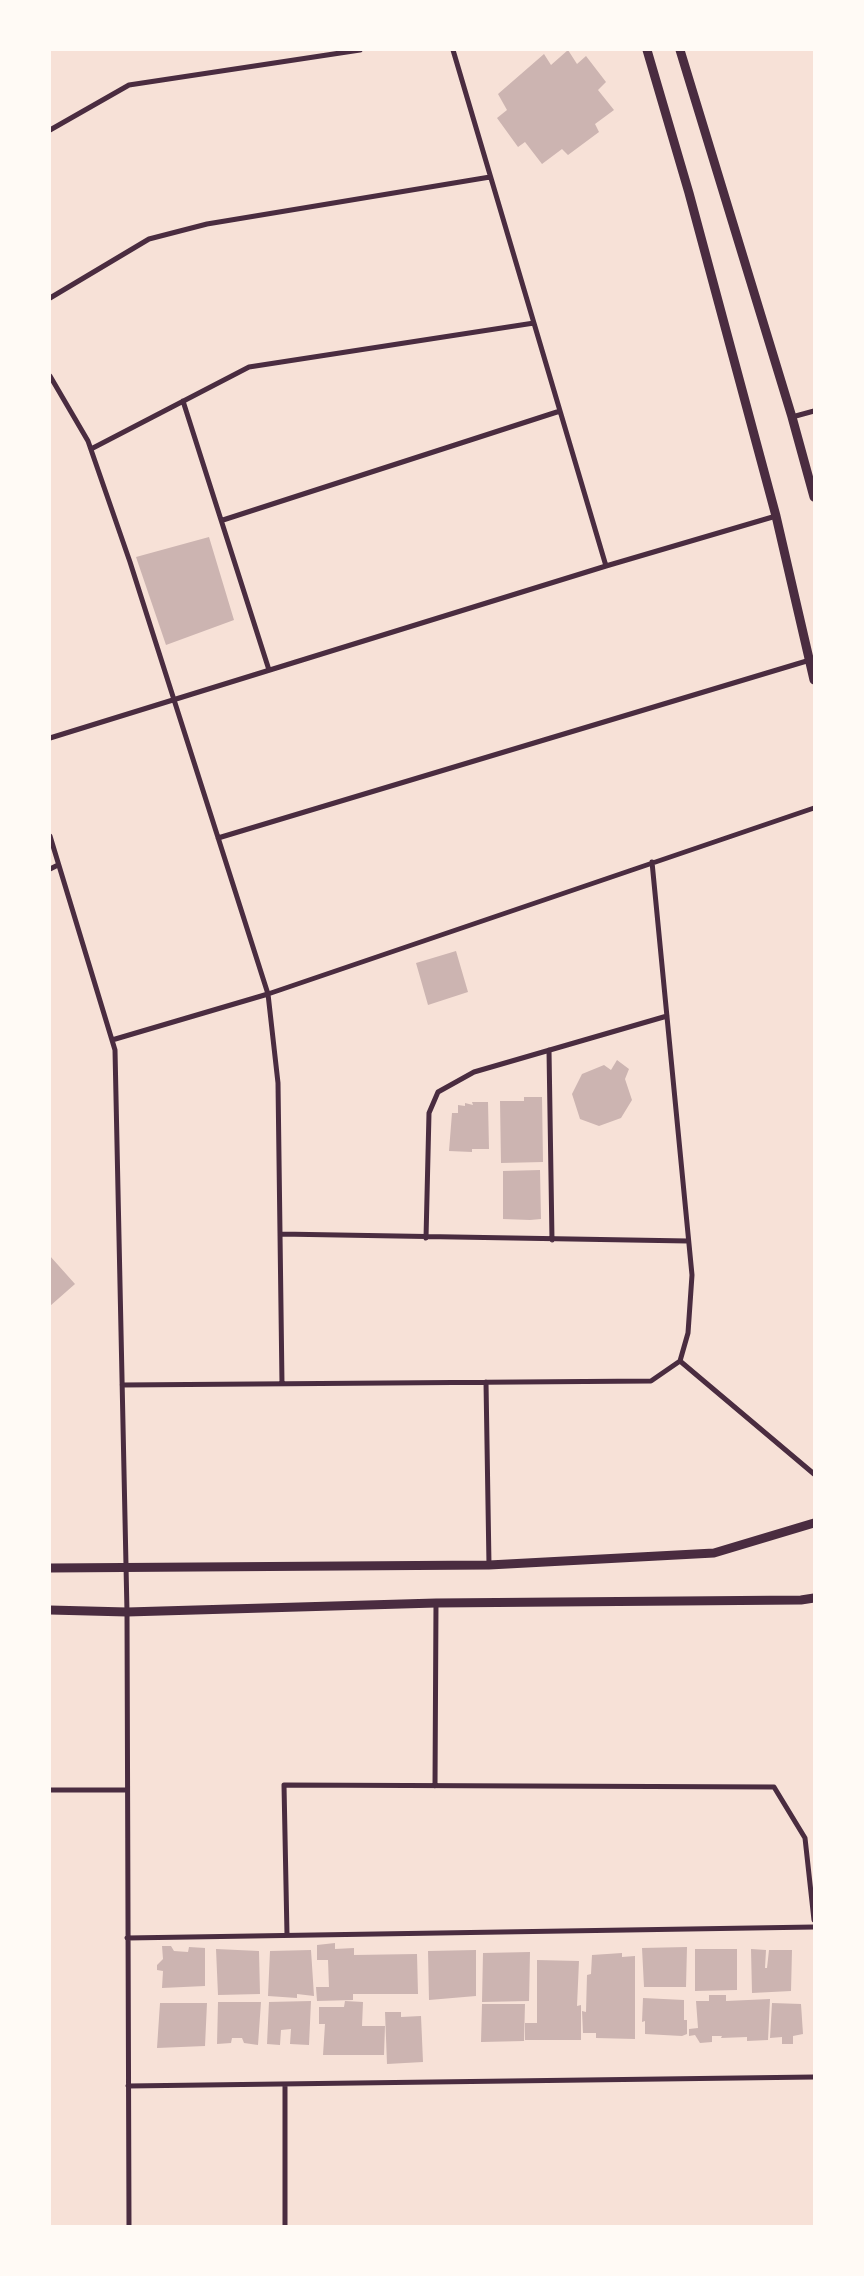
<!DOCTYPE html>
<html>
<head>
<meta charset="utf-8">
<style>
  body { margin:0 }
  #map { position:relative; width:864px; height:2276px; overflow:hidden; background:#f7e1d7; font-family:Commissioner,sans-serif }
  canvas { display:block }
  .frame { position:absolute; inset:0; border:51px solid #fffaf5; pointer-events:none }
</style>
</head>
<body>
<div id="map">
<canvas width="864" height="2276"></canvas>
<div class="frame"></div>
</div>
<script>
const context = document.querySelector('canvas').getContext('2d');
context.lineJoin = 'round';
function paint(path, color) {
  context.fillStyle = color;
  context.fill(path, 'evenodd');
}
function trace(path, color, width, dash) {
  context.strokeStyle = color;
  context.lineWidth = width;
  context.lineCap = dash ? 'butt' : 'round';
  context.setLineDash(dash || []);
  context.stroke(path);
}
const building = new Path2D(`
  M568 50 577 64 586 56 606 82 598 90 614 110 595 124 599 132 568 155 562 149 542 164 525 142 518 147 497 118 507 110 498 94 544 54 551 65Z
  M209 537 234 620 166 645 136 557Z
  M456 951 468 992 428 1005 416 963Z
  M617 1060 629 1069 625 1079 632 1100 621 1118 599 1126 580 1119 572 1094 582 1074 604 1065 611 1070Z
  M524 1097H542L543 1162 501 1163 500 1101H524Z
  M472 1102H488L489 1149H472V1152L449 1151 452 1113H458V1105L465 1106V1103L473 1105Z
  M540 1170 541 1219 530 1220 503 1219V1171Z
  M50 1256 75 1284 50 1306Z
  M335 1943V1949L354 1948V1955L417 1954 418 1994H353V2000L317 2001 316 1987H329L328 1960H317V1945Z
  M162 1946H171L174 1951 188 1952 189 1947 205 1948V1986L162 1988 163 1971 157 1970V1965L163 1959Z
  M687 1947 686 1987H644L642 1948Z
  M216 1949 259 1951 260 1994 218 1995Z
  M695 1949H737V1990L695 1991Z
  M751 1949 766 1950 765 1968H767L769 1950H792L791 1991 752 1993Z
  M311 1950 314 1996 297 1994V1998L268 1996 270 1951Z
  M476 1950V1996L429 2000 428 1951Z
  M530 1952 529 2001 482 2002 483 1953Z
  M622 1953V1957L635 1956V2039L596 2038V2033H583L582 2011 586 2012 587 1975 591 1974 592 1955Z
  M537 1960 579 1961 577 2006 581 2005V2040H525V2023H537Z
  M709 1995H726V2001L770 1999 768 2040 747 2041V2037L721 2038 722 2036H712V2042L700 2043 695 2035 689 2036V2029L698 2028 696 2001H709Z
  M643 1998 684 2000V2020H687V2034L682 2036 645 2034V2021L642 2022Z
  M311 2001 309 2045 290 2044 291 2029 281 2030 280 2045 267 2044 269 2002Z
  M345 2001 363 2002 362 2026H385L384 2055H323L325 2024H319V2007H344Z
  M218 2002H261L258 2045 244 2043 242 2038H232L231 2043 217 2044Z
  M160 2003H207L205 2046 157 2048Z
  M772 2003 801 2004 803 2034 793 2036V2044H782V2037L770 2038Z
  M482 2004H525L524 2041 481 2042Z
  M385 2012H401V2017L421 2016 423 2062 387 2064Z`);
const minor = new Path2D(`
  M453 50 606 566
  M50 130 129 85 360 50
  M50 298 149 239 207 224 490 177
  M50 376 88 441 130 562 268 994 278 1083 282 1384
  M183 401 269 670
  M792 417 814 411
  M91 449 249 367 534 323
  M223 520 560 411
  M50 738 606 566 776 516
  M50 836 115 1050 127 1612 129 2226
  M218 838 810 660
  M50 869 58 865
  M112 1040 268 994 814 808
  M549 1050 552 1240
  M280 1234 688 1241
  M426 1238 429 1113 438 1092 474 1072 667 1016
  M680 1361 814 1474
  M486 1382 489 1565
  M122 1385 651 1381 680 1361 688 1333 692 1275 652 862
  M435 1786 436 1603
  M50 1790H127
  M287 1935 284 1785 774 1787 805 1838 814 1920
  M127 1938 814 1927
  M128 2086 814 2077
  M285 2226V2084`);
const tertiary = new Path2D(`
  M647 50 689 193 776 516 814 680
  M680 50 792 417 814 497
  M50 1568 489 1565 714 1553 814 1523
  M50 1610 127 1612 436 1603 801 1600 814 1598`);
paint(building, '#ccb4b1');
trace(minor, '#4a2c40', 5);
trace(tertiary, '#4a2c40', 9);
</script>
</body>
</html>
